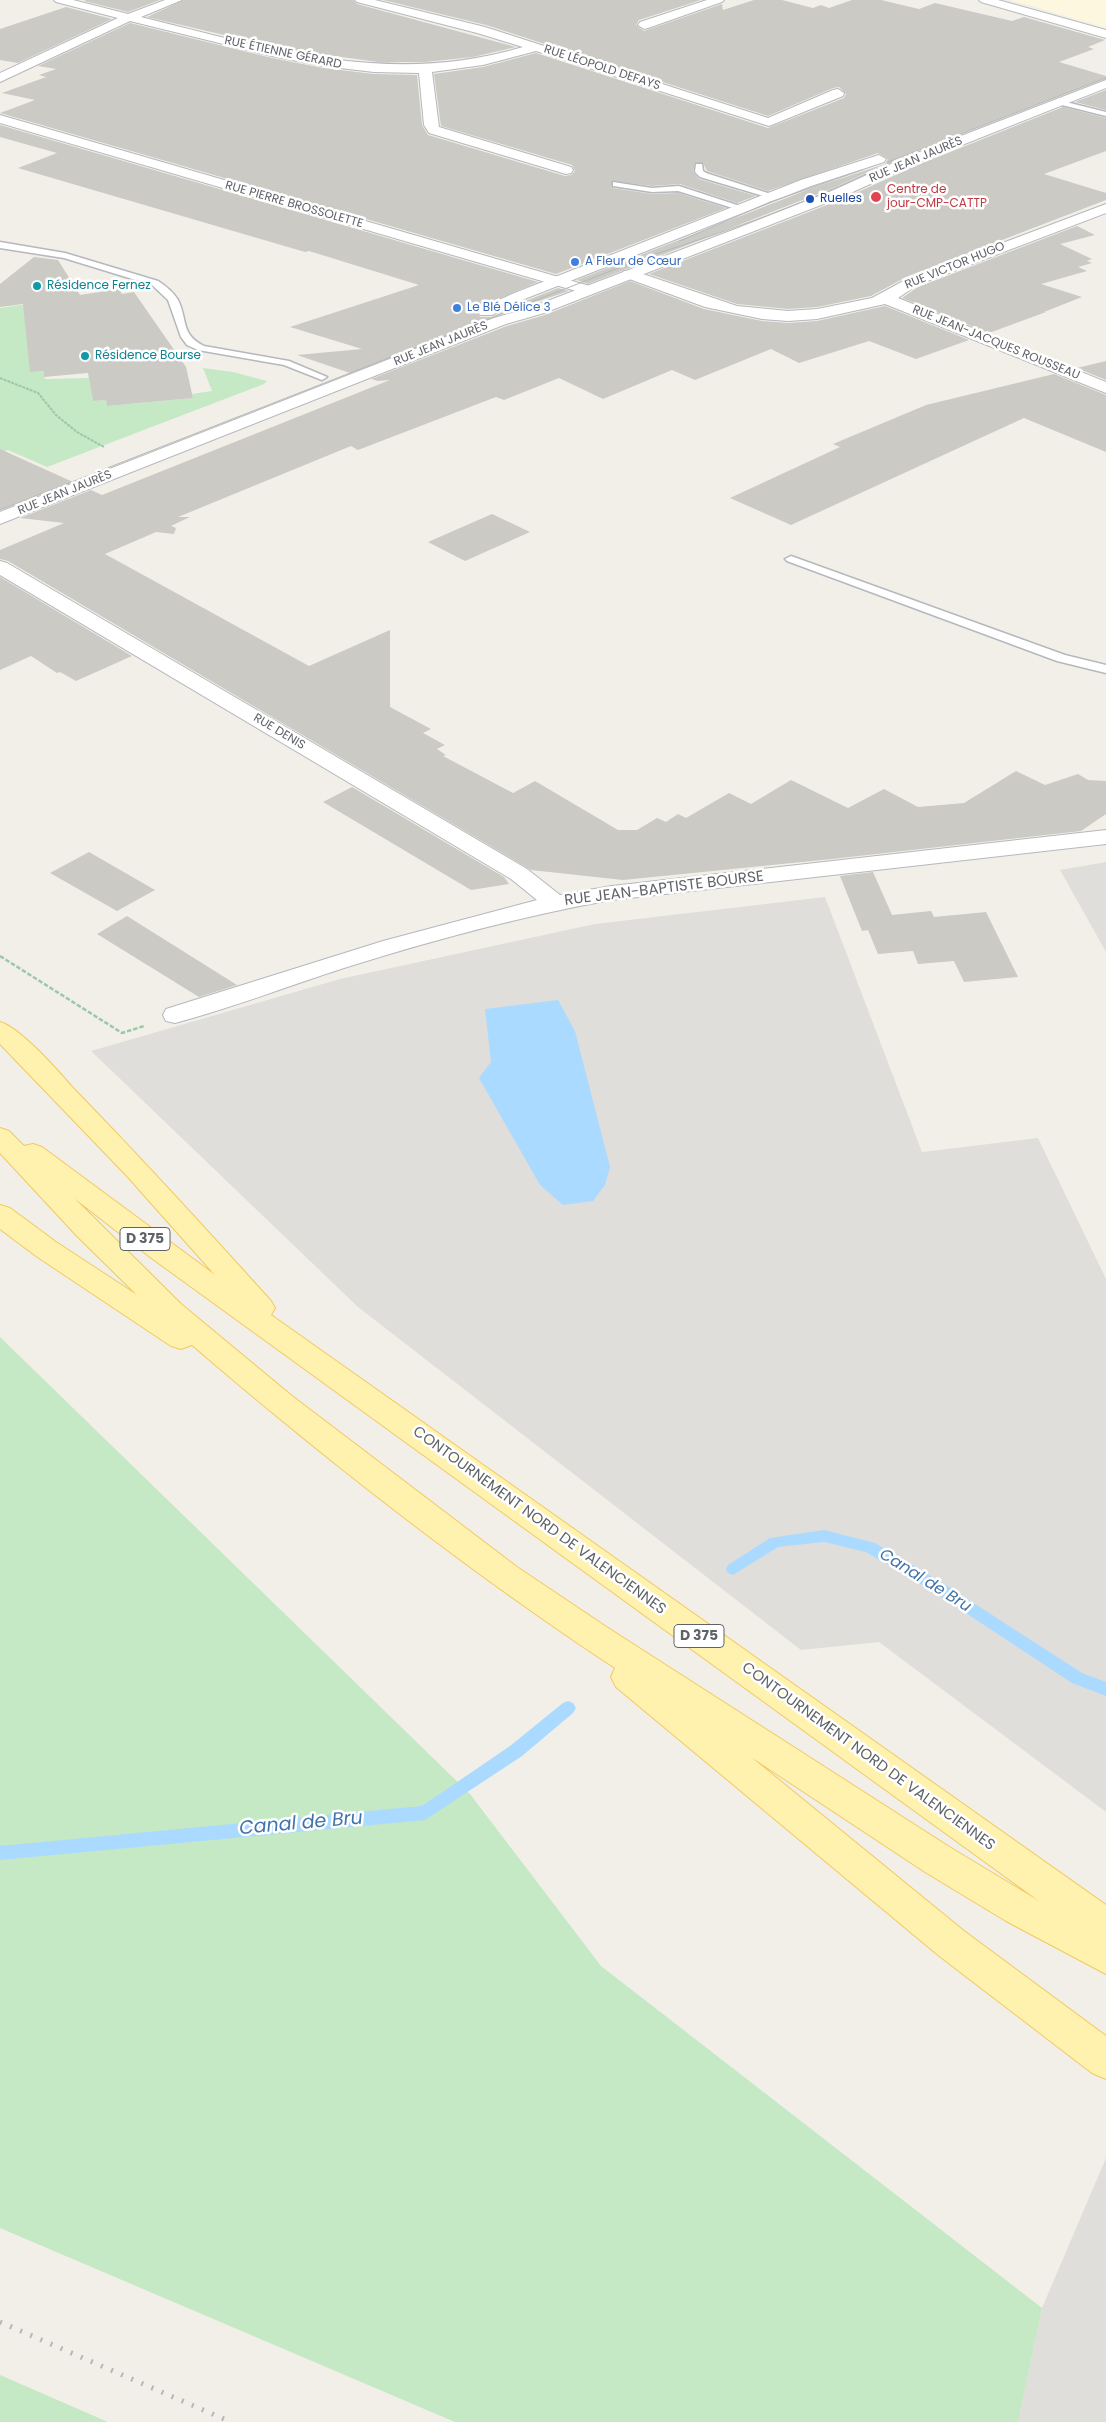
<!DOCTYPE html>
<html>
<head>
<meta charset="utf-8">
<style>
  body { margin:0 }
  canvas { display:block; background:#f1efe8 }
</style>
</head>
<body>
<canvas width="1106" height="2422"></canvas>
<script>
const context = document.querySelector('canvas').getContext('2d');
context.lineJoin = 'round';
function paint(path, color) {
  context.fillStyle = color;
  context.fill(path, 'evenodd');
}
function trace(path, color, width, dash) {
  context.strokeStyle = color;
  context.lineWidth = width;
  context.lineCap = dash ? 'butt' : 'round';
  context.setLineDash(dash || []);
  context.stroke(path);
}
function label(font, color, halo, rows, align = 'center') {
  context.font = font + ' Poppins,sans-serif';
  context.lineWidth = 5;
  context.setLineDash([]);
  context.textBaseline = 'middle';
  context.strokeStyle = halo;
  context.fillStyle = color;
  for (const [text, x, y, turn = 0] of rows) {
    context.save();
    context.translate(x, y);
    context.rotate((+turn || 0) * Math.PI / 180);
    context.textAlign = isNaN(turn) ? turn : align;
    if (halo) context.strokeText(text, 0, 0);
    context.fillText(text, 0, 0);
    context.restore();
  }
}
const commercial = new Path2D(`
  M1010 0H1106V28L1032 6Z`);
const industrial = new Path2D(`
  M1106 862V952L1060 870Z
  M825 897 922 1152 1038 1138 1106 1279V1812L879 1642 801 1650 358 1307 91 1051 340 979 595 924Z
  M1106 2158V2422H1018L1042 2308Z`);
const green = new Path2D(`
  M28 304 31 372 44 371 45 379 89 378 93 401 106 400 107 406 193 398 192 394 212 391 203 368 233 372 267 381 264 384 47 467 8 450 0 453V308Z
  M0 1337 470 1794 601 1966 1042 2308 1018 2422H455L0 2228Z
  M0 2375 108 2422H0Z`);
const water = new Path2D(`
  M558 1000 575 1031 610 1167 605 1185 593 1201 563 1205 540 1185 479 1078 491 1062 485 1009Z`);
const stream = new Path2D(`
  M824 1530 875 1543 941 1582 1082 1673 1106 1682V1696L1072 1683 931 1590 866 1552 824 1542 778 1547 733 1575 728 1573 726 1569 728 1565 770 1538Z
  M568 1701 573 1703 576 1708 573 1713 522 1756 425 1820 0 1860V1846L422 1806 510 1746 563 1703Z`);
const building = new Path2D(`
  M86 0H160L128 12 84 1Z
  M184 0H353L357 4 516 47 473 57 425 62H378L284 49 147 17Z
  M383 0H701L639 20 636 25 644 31 722 4 723 10 754 0H782L813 8 821 5 829 8 852 0H881L919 9 935 3 1012 21 1024 17 1105 40 1088 47 1094 49 1059 62 1106 76V78L903 156 833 188 588 284 577 280 812 188 885 164 888 159 878 153 768 191 707 171 703 163H695L693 172 699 179 756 196 737 203 680 184 652 186 612 181 613 188 652 194 678 193 726 208 556 274 0 113 35 100 2 93 46 77 39 75 56 69 38 66 130 23 272 58 323 68 374 74 417 75 422 125 428 135 565 176 571 175 575 171 572 165 441 126 434 74 483 67 536 53 768 128 844 98 846 94 839 87 833 88 768 116 486 25Z
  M66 7 112 19 18 63 0 60V29Z
  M1106 90V110L1075 102Z
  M1063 107 1106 118V151L1044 174 1106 193V200L906 277 871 296 817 307 788 309 737 304 649 274 845 198 915 166Z
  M0 125 538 282 479 307 476 311 480 317H492L350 373 297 355 362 349 290 327 419 285 309 251 305 252 18 168 57 153 0 137Z
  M1077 226 1095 235 1060 244 1092 259 1087 261 1092 263 1078 267 1087 271 1041 284 1082 297 1044 312H1046L989 333 902 298 918 287Z
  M34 257 58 260 80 295 119 289 122 294 134 292 186 367 193 398 107 406 106 400 93 401 88 373 44 377V371L30 372 23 304 0 307V284Z
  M630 281 704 309 762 321 788 323 817 321 885 306 969 340 916 359 869 341 799 363 771 349 695 380 672 370 603 399 559 378 504 400 496 397 358 450 351 446 178 517H190L171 526 176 528 174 534 156 532 105 554 309 666 390 630V707L431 729 423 733 445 745 437 749 446 755 443 756 513 793 535 781 618 830H637L657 818 666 822 678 814 686 818 729 793 751 804 791 780 848 808 884 789 918 807 964 803 1016 771 1045 785 1078 774 1088 780 1106 781V814L1081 831 832 859 623 880 531 870 8 561 0 559V550L64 523 20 518 91 490 102 495 390 380 378 381 371 379 507 326 545 315Z
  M558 288 569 291 494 316 523 302Z
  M1106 361V380L1077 368Z
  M1054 374 1106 395V452L1024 418 791 525 730 498 840 447 833 444 926 405Z
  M0 449 73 482 0 510Z
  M492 514 530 532 465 561 428 542Z
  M0 577 132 656 76 681 60 672 57 673 31 656 0 670Z
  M352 787 504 877 509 884 471 890 323 802Z
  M89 852 155 890 117 911 50 873Z
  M873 872 892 915 931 911 934 917 986 912 1018 977 964 982 954 961 918 964 913 951 878 954 868 930 862 931 840 876Z
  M127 916 237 985 199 997 97 934Z`);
const pathFar1 = new Path2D(`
  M0 378 38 393 56 415 77 432 104 447`);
const path = new Path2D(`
  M0 956 122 1033 144 1026`);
const lane = new Path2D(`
  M1058 100 1106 112V116L1058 104Z
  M696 164H702L703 171 706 173 777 196 770 198 700 177 695 172Z
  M613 182 652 188 679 186 746 208 739 210 678 191 652 192 613 186Z
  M0 242 65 253 158 281C166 286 173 292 178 300 188 320 180 334 204 346L289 361 327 377 322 380 284 365 198 350 187 345 181 337 168 300 152 285 64 258 0 248Z
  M791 556 1065 655 1106 665V673L1057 661 787 561 785 559Z`);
const street = new Path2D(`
  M54 0H73L128 14 165 0H182L141 17C271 49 390 87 523 47L477 33 357 2 355 0H375L485 27 768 118 833 90 838 89 844 93 843 96 769 126 536 51 483 65 432 72 439 127 571 167 573 170 571 173 566 174 429 133 424 125 419 73 374 72 323 66 272 56 130 21 0 82V73L118 18 56 2Z
  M707 0H724L722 2 648 28 644 29 638 25 640 22Z
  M0 115 593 287 596 290 593 293H583L0 123Z
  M1106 204V213L917 285 898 298 1106 382V393L885 304 817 319 788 321 762 319 705 307 624 277 621 274 624 271H634L737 306 788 311 817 309 872 298 907 279Z
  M0 561 7 563 527 869 560 895 612 886 1106 830V844L612 900C521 916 433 940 344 968 288 986 232 1008 175 1023L166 1021 163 1015 166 1009 383 941 537 900 511 879 0 575Z`);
const secondary = new Path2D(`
  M979 0H998L1106 30V38L981 2Z
  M1106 80V88L914 164 844 196 544 313 506 324 0 524V512L494 318 532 307 738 228 834 190 904 158Z
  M879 155 886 159 884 162 811 186 522 300 492 315H480L478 312 480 309 512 294 801 180Z`);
const primary = new Path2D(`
  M0 1022C21 1028 59 1072 75 1090 142 1159 207 1230 271 1301L275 1308 271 1315 1106 1905V1974L1006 1921 925 1872 751 1757 964 1931 1106 2036V2079L1092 2073 938 1955 616 1687 611 1677 615 1668C468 1571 326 1460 192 1345L181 1349 171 1346 36 1256 0 1229V1205L10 1208 56 1242 137 1295 77 1236 0 1153V1128L9 1131 24 1146 33 1144 42 1147 215 1275 127 1176 0 1044ZM74 1198 150 1257 1039 1901 951 1848 608 1628 517 1567 292 1396 181 1304Z`);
const tram = new Path2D(`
  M888 162 1106 78
  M680 241 770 202 862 170
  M0 510 649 256C735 229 812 201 893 161`);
const rail = new Path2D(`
  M0 2322 231 2422`);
const markers = [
  [876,197,6,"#e0444e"],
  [810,199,5,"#1a4fb4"],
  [575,262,5,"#3f7fe0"],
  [37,286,5,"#0f9aa8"],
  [457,308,5,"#3f7fe0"],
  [85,356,5,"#0f9aa8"]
];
const farStreetnames = [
  ["RUE ÉTIENNE GÉRARD",283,53,12],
  ["RUE LÉOPOLD DEFAYS",602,68,18],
  ["RUE JEAN JAURÈS",916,160,-23],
  ["RUE PIERRE BROSSOLETTE",294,205,16],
  ["RUE VICTOR HUGO",955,266,-22],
  ["RUE JEAN-JACQUES ROUSSEAU",996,343,22],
  ["RUE JEAN JAURÈS",441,344,-22],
  ["RUE JEAN JAURÈS",65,493,-22],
  ["RUE DENIS",279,732,31]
];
const farHealthnames = [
  ["Centre de",887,190],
  ["jour-CMP-CATTP",887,204]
];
const farTransitnames = [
  ["Ruelles",820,199]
];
const farShopnames = [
  ["A Fleur de Cœur",585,262],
  ["Le Blé Délice 3",467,308]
];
const farCulturenames = [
  ["Résidence Fernez",47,286],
  ["Résidence Bourse",95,356]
];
const shields = [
  [145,1239,50],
  [699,1636,50]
];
const shieldNames = [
  ["D 375",145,1239],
  ["D 375",699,1636]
];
const streetNames = [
  ["RUE JEAN-BAPTISTE BOURSE",664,889,-7],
  ["CONTOURNEMENT NORD DE VALENCIENNES",539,1521,36],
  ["CONTOURNEMENT NORD DE VALENCIENNES",868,1757,36]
];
const waterNames = [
  ["Canal de Bru",925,1581,32]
];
const nearWaternames = [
  ["Canal de Bru",301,1824,-5]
];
paint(commercial, '#fef7e0');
paint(industrial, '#e0deda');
paint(green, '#c5e8c5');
paint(water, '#aadaff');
paint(stream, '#aadaff');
paint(building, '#cccac5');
trace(lane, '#b5b8bc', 3);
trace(street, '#b5b8bc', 2);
trace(secondary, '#b6babf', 2);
trace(primary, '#f2c960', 2);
trace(pathFar1, '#9cc7a9', 2, [3, 1]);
trace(path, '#9cc7a9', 2.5, [4.5, 2]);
paint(lane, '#fff');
paint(street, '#fff');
paint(secondary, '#fff');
paint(primary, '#fff2af');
trace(tram, '#b6b7b8', 1);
trace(rail, '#b6b7b8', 5, [2, 9]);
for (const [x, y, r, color] of markers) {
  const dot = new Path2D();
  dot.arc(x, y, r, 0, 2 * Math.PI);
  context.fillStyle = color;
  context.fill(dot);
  trace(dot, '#fff', 2);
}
label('12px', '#5f6368', '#fff', farStreetnames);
label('12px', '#be3a42', '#fff', farHealthnames, 'left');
label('12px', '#164399', '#fff', farTransitnames, 'left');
label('12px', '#366cbe', '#fff', farShopnames, 'left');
label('12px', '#0d838f', '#fff', farCulturenames, 'left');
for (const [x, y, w] of shields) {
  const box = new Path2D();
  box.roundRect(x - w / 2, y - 11.5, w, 23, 4);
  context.fillStyle = '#fff';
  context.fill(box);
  trace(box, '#5f6368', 1);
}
label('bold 14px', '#5f6368', null, shieldNames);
label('15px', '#5f6368', '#fff', streetNames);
label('italic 16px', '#4174aa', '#fff', waterNames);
label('italic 19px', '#4174aa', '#fff', nearWaternames);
</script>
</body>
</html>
